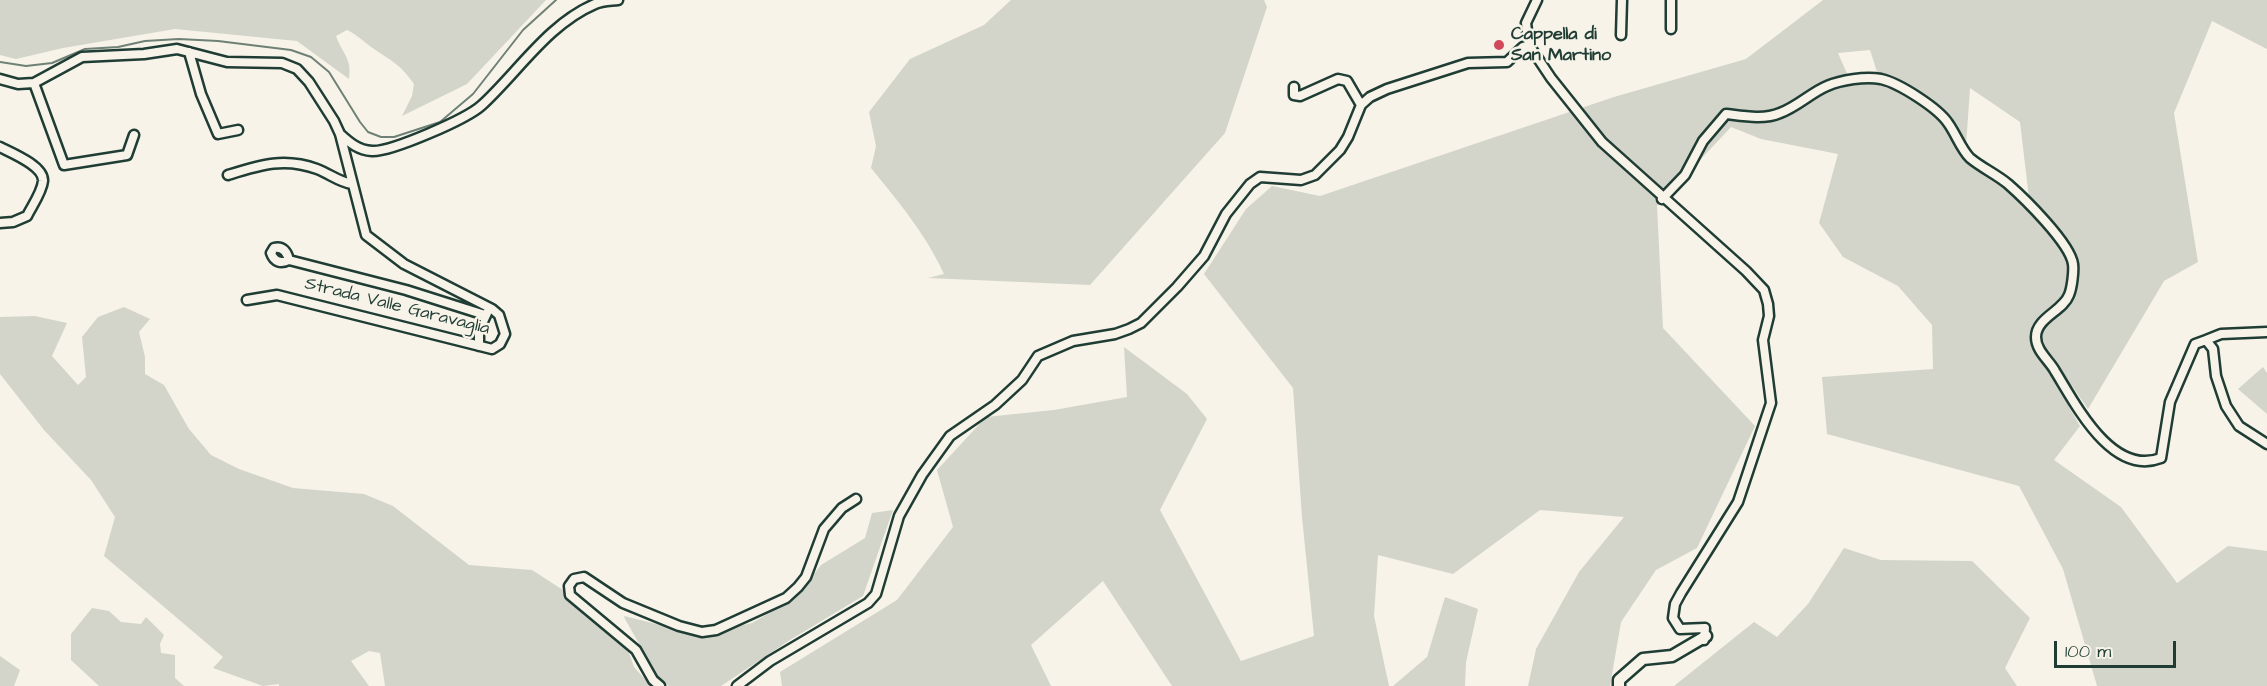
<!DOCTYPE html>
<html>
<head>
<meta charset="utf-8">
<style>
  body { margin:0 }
  #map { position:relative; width:2267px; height:686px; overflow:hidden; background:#f7f3e8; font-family:"Architects Daughter",sans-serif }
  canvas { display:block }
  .scale { position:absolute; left:2054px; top:641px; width:122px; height:27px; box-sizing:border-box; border:3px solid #1f3d34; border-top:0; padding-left:8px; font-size:18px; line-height:21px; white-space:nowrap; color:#1f3d34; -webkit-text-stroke:4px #f7f3e8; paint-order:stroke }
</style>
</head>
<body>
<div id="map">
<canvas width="2267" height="686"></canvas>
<div class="scale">100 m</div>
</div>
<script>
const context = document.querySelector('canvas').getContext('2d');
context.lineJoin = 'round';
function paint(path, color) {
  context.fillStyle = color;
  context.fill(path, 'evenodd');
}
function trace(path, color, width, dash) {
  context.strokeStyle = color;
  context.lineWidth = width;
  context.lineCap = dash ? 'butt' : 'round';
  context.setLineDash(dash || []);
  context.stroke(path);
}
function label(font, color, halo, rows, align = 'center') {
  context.font = font + ' "Architects Daughter",sans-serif';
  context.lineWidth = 5;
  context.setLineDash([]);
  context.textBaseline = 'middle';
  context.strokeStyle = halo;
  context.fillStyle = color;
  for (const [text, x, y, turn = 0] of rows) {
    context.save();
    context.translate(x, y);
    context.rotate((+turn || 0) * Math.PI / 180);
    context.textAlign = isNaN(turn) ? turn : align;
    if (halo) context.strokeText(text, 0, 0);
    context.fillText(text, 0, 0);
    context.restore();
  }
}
const green = new Path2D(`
  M0 0H546L467 84 402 116 412 96 414 84C400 64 393 62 374 49 365 43 358 35 347 30L336 36C343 55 352 58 349 79L297 41 175 29 63 48 16 59 0 55Z
  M1011 0H1264L1267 7 1225 133 1090 285 928 278 944 274C927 236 898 201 871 168L876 146 869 112 910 59 984 25Z
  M1823 0H2267V49L2212 21 2174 113 2198 262 2164 281 2088 409 2072 386 2069 407 2080 426 2054 460 2121 507 2177 583 2228 546 2267 551V686H2097L2063 569 2019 486 1827 434 1822 377 1933 369 1932 325 1898 286 1843 257 1819 223 1838 154 1761 139 1731 127 1657 206 1663 328 1755 426 1697 548 1656 570 1621 622 1610 686H1528L1536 649 1579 572 1624 517 1540 510 1453 574 1378 555 1374 616 1389 686H1172L1103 581 1031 645 1051 686H782L780 672 897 600 953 527 937 470 986 417 1054 410 1127 397 1124 347 1187 394 1207 419 1160 510 1241 661 1314 636 1302 517 1293 388 1204 274 1246 209 1272 186 1320 196 1614 97 1746 59ZM1870 50 1878 75 1852 85 1838 53ZM1970 88 2020 122 2029 198 2068 243 2007 188 1965 161Z
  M124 307 150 319 139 332 145 357V374L164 385 189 429 211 455 239 469 293 488 364 494 393 506 469 565 532 570 563 590 628 650 634 667 651 686H385L380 653 369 651 351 661 369 686H279V684L263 686 213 668 223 657 104 556 115 517 91 480 44 430 0 374V317L35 316 67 323 52 356 78 385 86 377 82 337 98 317Z
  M2263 367 2267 373V414L2238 389Z
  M893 510 863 596 790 640 721 686H669L661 682 625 619 624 616 701 635 752 623 796 597 821 565 865 538 872 513Z
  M1844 548 1881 560 1972 561 2030 618 2005 668 2017 686H1674L1754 622 1777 637 1808 604Z
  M1445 597 1478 609 1466 662 1465 686H1393L1427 657Z
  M92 608 109 611 121 622 141 624 146 617 164 635 160 644 161 653 175 655V678L184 686H99L71 660V634Z
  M0 656 20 670 14 686H0Z`);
const stream = new Path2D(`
  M0 62 26 66 52 63 85 49 118 47 145 41 179 39 218 41 291 50 311 57 329 72 360 122 368 132 381 137H394L440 122 473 94 523 30 556 0`);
const minor = new Path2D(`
  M1537 0 1526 23 1529 45 1551 78 1602 142 1746 271 1764 290 1768 304 1769 316 1763 340 1771 403 1738 502 1681 593 1675 604 1673 618 1680 629 1705 628 1704 640
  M1671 29V0
  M1621 35 1622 0
  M189 52 201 94 218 134 238 130
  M0 79 18 84 34 83 82 57 144 54 177 49 227 62 282 63 297 69 309 82 334 121 340 134 366 235 404 264 492 309 499 315 505 334 500 344 492 349 277 295 247 300
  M34 83 64 165 127 155 134 135
  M1294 87V95L1300 96 1338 79 1347 81 1361 105
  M340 134C350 143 358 150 372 151 391 152 467 119 482 105 518 72 548 24 595 4 602 1 610 1 618 0
  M0 147C12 153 44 166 43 181 42 192 32 206 27 216L13 222 0 223
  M228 175C260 165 284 157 317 169 330 174 339 182 352 184
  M1662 199 1685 175 1703 141 1726 114C1743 116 1764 120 1780 113 1797 107 1812 92 1827 86 1841 80 1865 76 1881 79 1899 83 1938 108 1948 123 1956 134 1961 149 1970 158 1982 168 1996 174 2008 184 2024 198 2070 243 2073 264 2074 271 2072 288 2069 295 2063 311 2036 318 2036 337 2036 351 2049 360 2055 371 2076 405 2112 477 2161 458L2170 402 2195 344 2206 340 2213 349 2216 376 2226 406 2239 426 2267 444
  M289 260C287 252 283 246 274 248L271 253C274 262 281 264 289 260L406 290 485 315
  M2206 340 2221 334 2267 332
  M479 346V330L487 313
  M660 686 653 680 636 650 570 595 569 586 574 579 584 577 623 603 679 626 702 632 716 630 786 598 798 587 806 577 824 529 842 508 856 499
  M737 686 770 661 868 603 876 594 899 516 922 475 950 436 995 405 1022 380 1038 356 1073 341 1115 334 1129 329 1141 323 1177 287 1204 256 1226 214 1250 184 1260 177 1301 180 1315 175 1340 150 1348 137 1361 105 1370 97 1387 89 1468 63 1507 62 1523 47 1529 45`);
const tertiary = new Path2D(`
  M1619 686V680L1643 659 1672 656 1706 636`);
const markers = [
  [1499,45,6,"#d1495b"]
];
const poiNames = [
  ["Cappella di",1511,35],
  ["San Martino",1511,56]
];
const streetNames = [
  ["Strada Valle Garavaglia",397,307,14]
];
paint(green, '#d3d5ca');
trace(stream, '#6f8077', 2);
trace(minor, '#1f3d34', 13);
trace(tertiary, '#1f3d34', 15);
trace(minor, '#f7f3e8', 8);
trace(tertiary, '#f7f3e8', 10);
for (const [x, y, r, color] of markers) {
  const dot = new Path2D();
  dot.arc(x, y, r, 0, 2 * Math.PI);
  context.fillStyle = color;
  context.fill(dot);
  trace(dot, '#f7f3e8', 2);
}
label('bold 18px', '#1f3d34', '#f7f3e8', poiNames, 'left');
label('18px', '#1f3d34', '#f7f3e8', streetNames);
</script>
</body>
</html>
